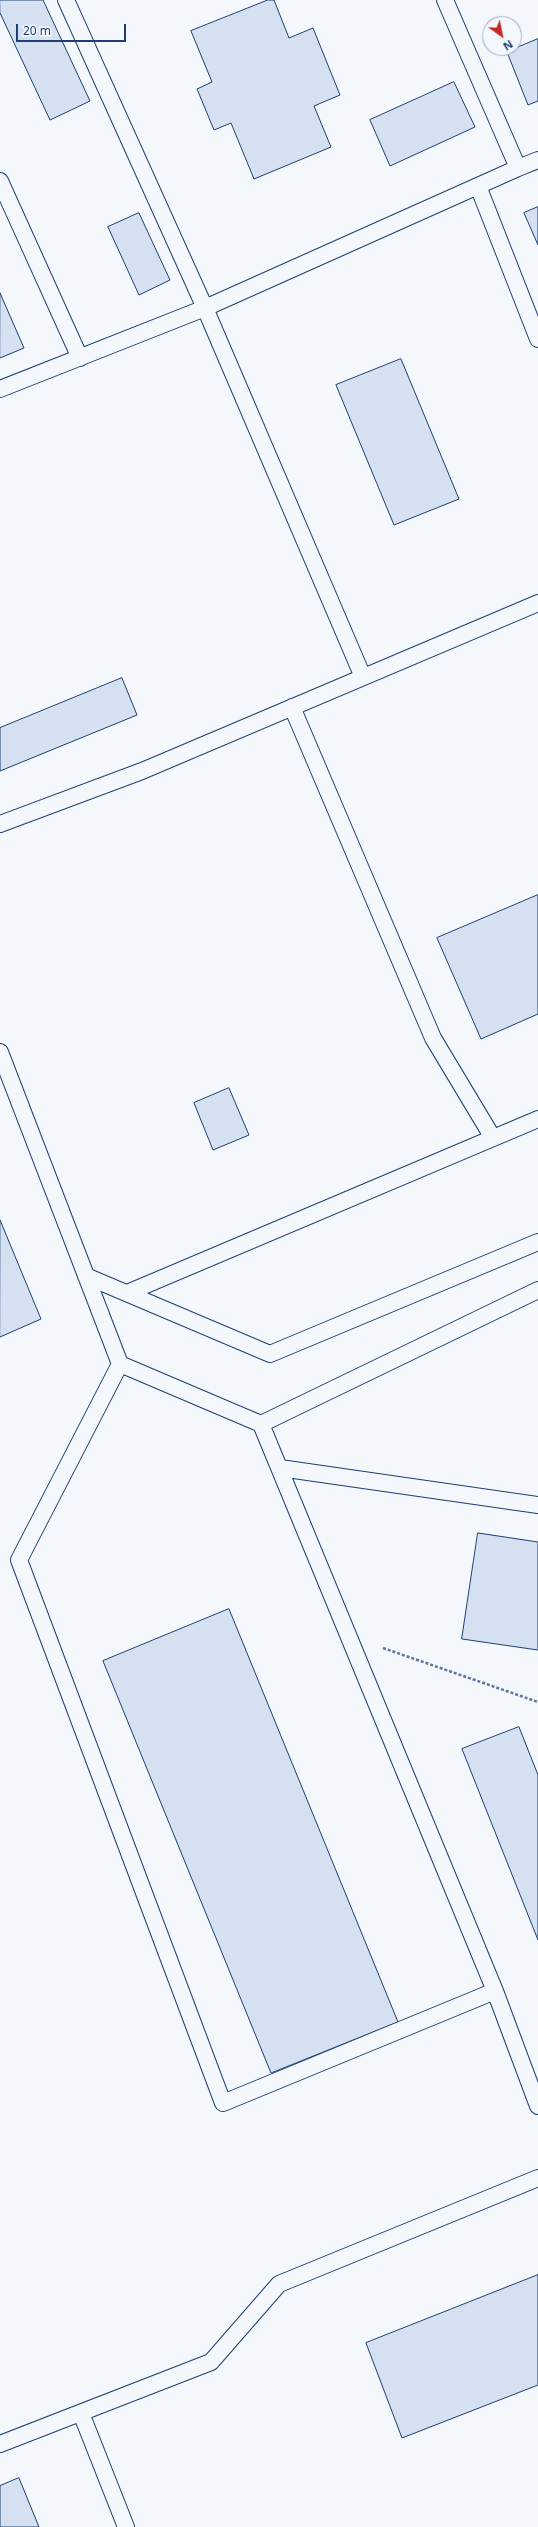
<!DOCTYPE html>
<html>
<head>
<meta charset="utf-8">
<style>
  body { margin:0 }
  #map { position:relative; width:538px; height:2527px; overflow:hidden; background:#f4f7fb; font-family:"Noto Sans",sans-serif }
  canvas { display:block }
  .north { position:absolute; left:482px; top:16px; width:40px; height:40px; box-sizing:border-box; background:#f4f7fb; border:1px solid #9eadc5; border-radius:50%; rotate:147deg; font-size:11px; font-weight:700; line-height:16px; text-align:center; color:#1d3f73 }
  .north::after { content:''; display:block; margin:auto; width:14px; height:18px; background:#c62828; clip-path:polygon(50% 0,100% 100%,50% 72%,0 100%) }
  .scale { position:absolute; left:16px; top:24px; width:110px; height:18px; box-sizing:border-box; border:2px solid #1d3f73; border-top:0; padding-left:5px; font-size:12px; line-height:14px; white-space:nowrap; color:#1d3f73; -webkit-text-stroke:3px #f4f7fb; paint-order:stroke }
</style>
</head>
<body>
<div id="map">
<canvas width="538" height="2527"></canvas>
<div class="north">N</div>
<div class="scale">20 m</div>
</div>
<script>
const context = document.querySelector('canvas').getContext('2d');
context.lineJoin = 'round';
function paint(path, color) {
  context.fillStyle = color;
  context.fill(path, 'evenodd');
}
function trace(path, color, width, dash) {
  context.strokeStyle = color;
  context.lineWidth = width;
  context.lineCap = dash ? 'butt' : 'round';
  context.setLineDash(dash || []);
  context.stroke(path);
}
const building = new Path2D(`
  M0 0H43L90 101 50 120 0 13Z
  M268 0H274L289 38 313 28 340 95 314 106 331 147 254 179 231 123 214 130 197 89 212 82 191 31Z
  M538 39V101L528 105 507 52Z
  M454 82 475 127 390 166 370 120Z
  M538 207V245L524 213Z
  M139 213 170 280 139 295 108 227Z
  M0 293 24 348 0 358Z
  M401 359 459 499 394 525 336 385Z
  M122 678 137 715 0 771V728Z
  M538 895V1014L481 1039 437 938Z
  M229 1088 249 1135 213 1150 194 1103Z
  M0 1220 41 1319 0 1337Z
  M478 1533 538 1542V1650L462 1639Z
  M229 1609 398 2022 271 2073 103 1661Z
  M519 1727 538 1775V1940L462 1749Z
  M538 2275V2385L402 2438 366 2343Z
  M19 2478 39 2527H0V2486Z`);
const path = new Path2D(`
  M383 1648 538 1702`);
const service = new Path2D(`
  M66 0 205 308 363 677
  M518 168 538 160
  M0 181 80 358
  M478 186 538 339
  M0 389 205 308 518 168 445 0
  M292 707 433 1038 493 1138
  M0 824 142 771 538 603
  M0 1052 120 1364 261 1424 495 1991 223 2103 19 1560 120 1364
  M86 1276 270 1354 538 1242
  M127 1293 538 1119
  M261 1424 538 1290
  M280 1468 538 1505
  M495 1991 538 2106
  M81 2413 126 2527
  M0 2444 211 2362 279 2284 538 2178`);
paint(building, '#d5e0f0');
trace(building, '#1d3f73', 1);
trace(service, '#1d3f73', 18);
trace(path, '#5e769c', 2.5, [3, 2]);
trace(service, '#f4f7fb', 16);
</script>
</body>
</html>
